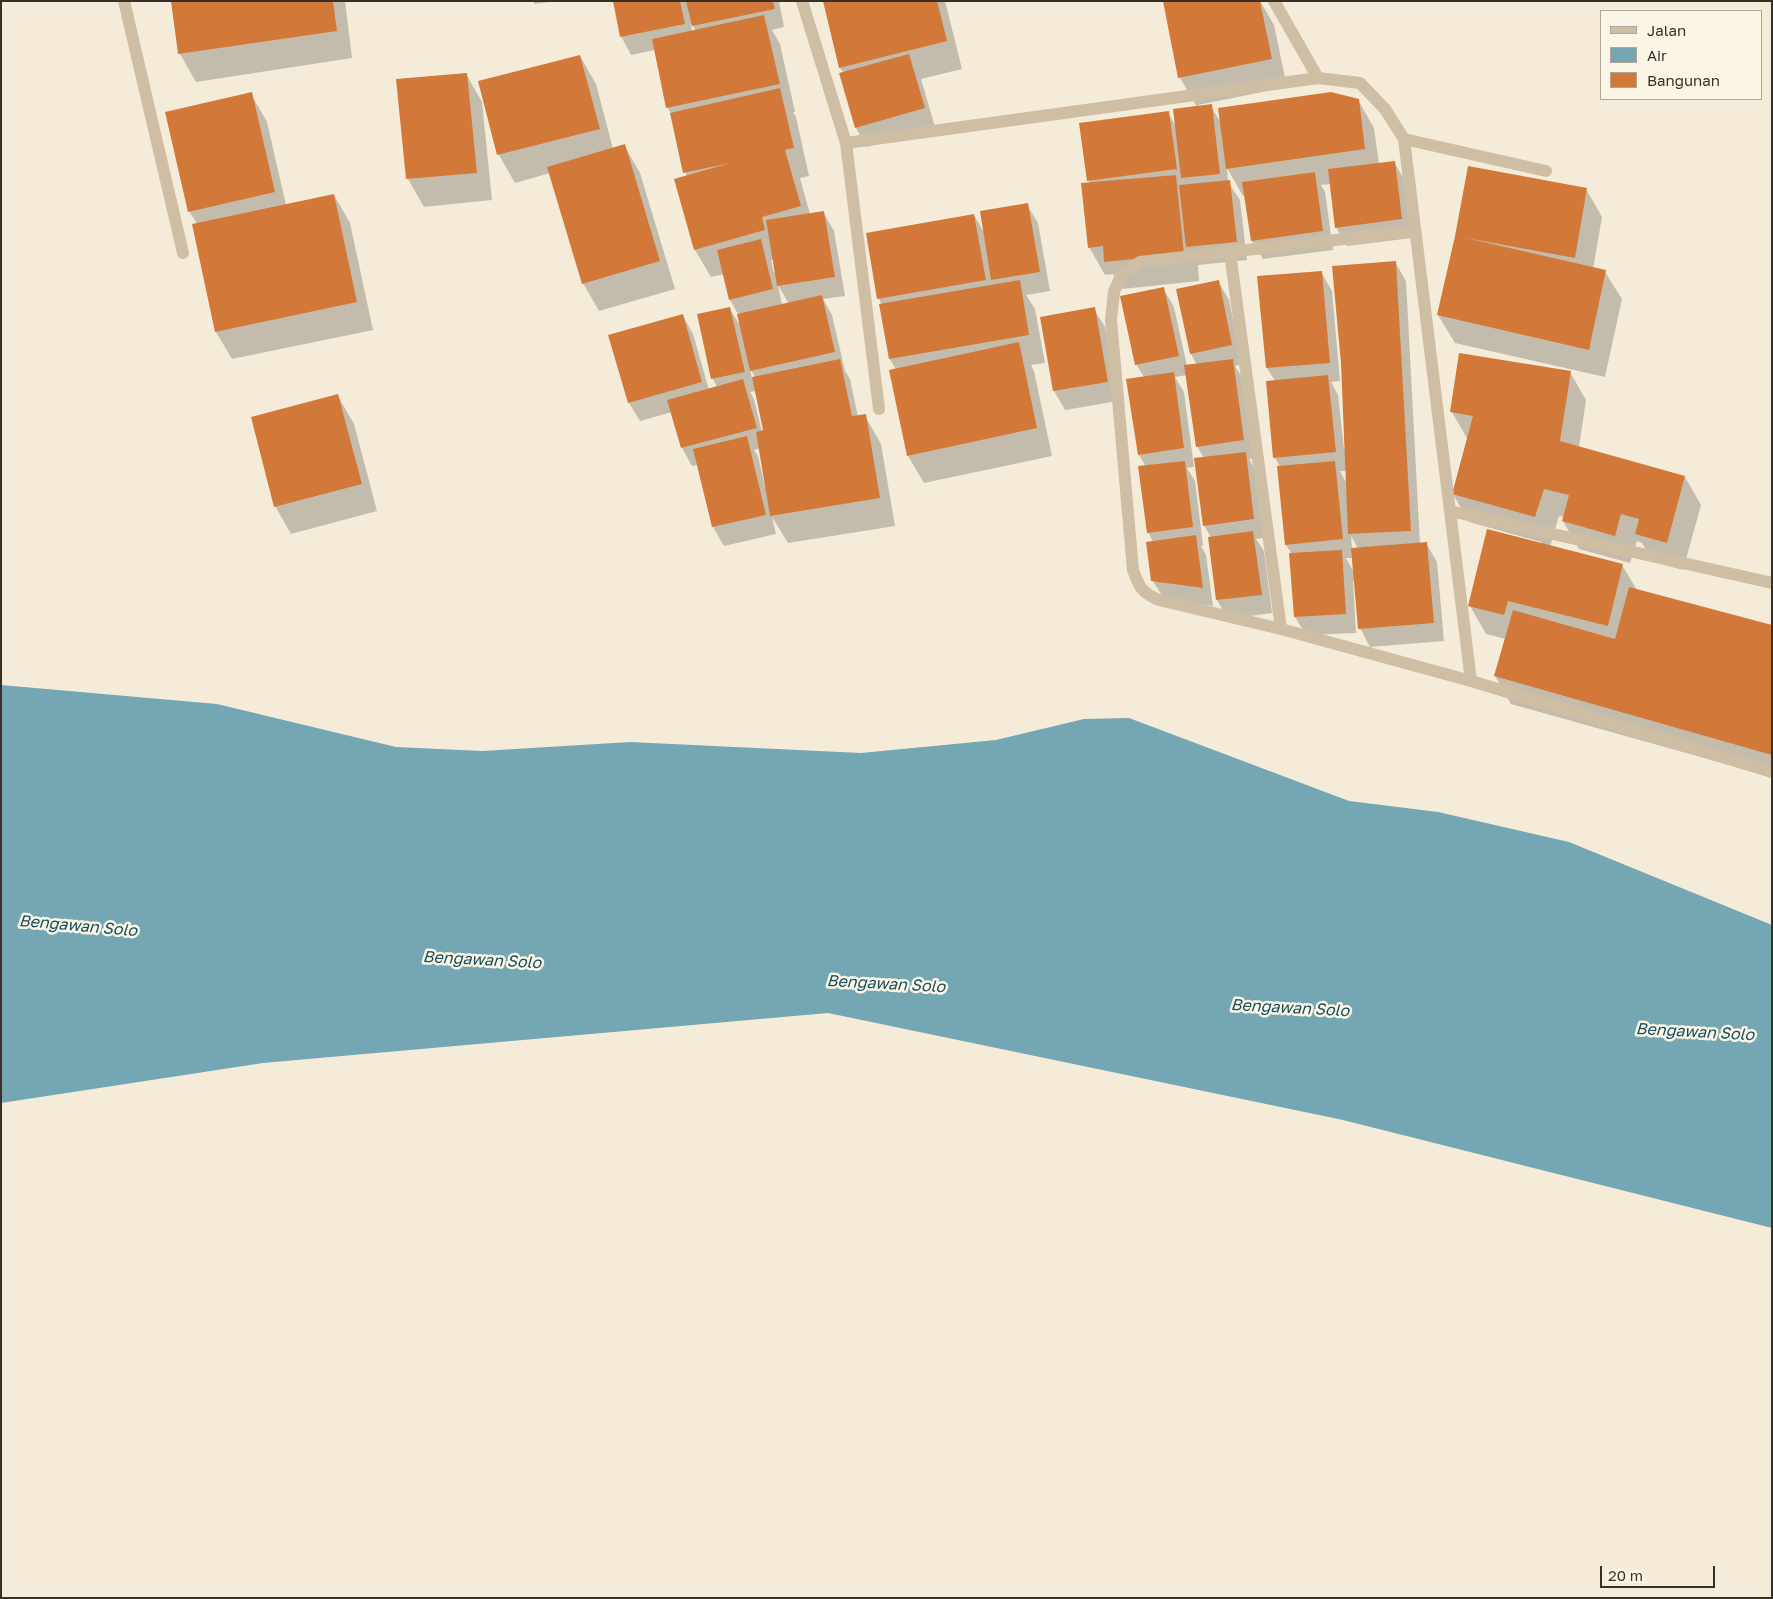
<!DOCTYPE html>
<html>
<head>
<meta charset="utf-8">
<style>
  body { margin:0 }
  #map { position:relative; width:1773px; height:1599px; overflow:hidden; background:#f4ecd9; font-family:"Golos Text",sans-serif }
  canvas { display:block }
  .frame { position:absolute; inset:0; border:2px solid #382f26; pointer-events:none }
  .legend { position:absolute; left:1600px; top:10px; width:162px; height:90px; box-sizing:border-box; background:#fbf5e6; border:1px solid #ada699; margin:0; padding:6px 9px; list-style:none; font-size:15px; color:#382f26 }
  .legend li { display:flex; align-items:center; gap:10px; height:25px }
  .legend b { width:25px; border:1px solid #ada699 }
  .scale { position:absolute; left:1600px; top:1566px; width:115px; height:22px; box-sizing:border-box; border:2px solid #382f26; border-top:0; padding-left:6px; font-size:15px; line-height:18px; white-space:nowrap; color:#382f26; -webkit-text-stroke:4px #fbf5e6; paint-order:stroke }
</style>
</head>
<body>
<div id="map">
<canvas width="1773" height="1599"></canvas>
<div class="frame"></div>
<ul class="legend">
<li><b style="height:6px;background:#cdbea4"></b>Jalan</li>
<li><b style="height:14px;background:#75a6b4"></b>Air</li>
<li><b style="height:14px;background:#d27939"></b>Bangunan</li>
</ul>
<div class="scale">20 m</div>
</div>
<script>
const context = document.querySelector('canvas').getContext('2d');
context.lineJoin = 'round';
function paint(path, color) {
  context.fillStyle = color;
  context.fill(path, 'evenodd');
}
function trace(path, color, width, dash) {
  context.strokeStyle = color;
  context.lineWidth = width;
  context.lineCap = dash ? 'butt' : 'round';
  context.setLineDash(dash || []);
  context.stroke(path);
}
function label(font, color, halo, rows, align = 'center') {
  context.font = font + ' "Golos Text",sans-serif';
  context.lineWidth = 5;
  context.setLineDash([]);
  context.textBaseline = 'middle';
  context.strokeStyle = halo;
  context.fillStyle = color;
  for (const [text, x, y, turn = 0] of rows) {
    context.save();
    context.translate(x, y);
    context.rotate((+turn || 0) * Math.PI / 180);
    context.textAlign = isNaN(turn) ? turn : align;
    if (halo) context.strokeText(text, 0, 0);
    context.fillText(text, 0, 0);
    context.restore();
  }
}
const water = new Path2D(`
  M1 685 217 704 396 747 482 751 630 742 861 753 996 740 1084 719 1129 718 1349 801 1438 812 1569 842 1772 925V1228L1343 1120 828 1013 263 1063 1 1103Z`);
const shadow = new Path2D(`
  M173 1H345L352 58 196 82 180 54Z
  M533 1H556L535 4Z
  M614 1H779L784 27 772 30 780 44 795 112H793L796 117 809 176 800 178 810 214 823 212 834 231 845 296 823 299 832 315 845 371 850 379 858 417 865 416 881 444 895 526 788 543 772 517 776 534 724 546 713 527 698 465 692 466 682 448 672 412 640 421 629 403 683 316 693 334 709 390 717 387 713 379 698 315 729 308 741 327 738 314 730 300 724 274 711 277 695 250 687 177 671 114 668 108 655 50 631 55 621 36ZM691 23 696 31H692ZM774 259 776 272 774 273 771 260ZM778 285 789 304 782 305ZM750 370H751L755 377 752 378ZM756 391 765 431 762 432 754 399 750 392ZM760 448 767 487H765L758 456 754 450Z
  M824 1H945L962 69 921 79 935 127 867 147 856 128 840 74 844 73 840 68Z
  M1164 1H1260L1274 25 1287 87 1198 105V107L1211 106 1221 123 1358 100 1374 128 1379 164 1394 162 1405 181 1412 238 1347 246 1336 227 1331 184 1321 185 1325 192 1333 250 1263 259 1252 241 1246 196H1243L1227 168 1228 182 1240 200 1247 260 1198 265 1199 281 1122 289 1113 274 1105 275 1089 247 1090 184 1089 181 1168 113 1177 128 1197 107 1180 78Z
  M580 56 596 84 613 149 624 145 640 173 675 289 599 311 583 283 550 173 515 183 499 155 480 82Z
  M466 74 482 102 492 200 424 207 408 179 398 81Z
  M251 94 267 122 286 205 334 195 350 223 373 330 232 359 216 332 197 224 189 211Z
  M1586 189 1602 217 1593 269 1605 272 1622 299 1605 377 1455 343 1438 315 1456 236Z
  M1027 205 1038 223 1050 291 1026 295 1035 309 1045 363 1031 365 1034 371 1052 456 924 483 908 456 896 370 890 359 882 305 879 299 974 215 985 234Z
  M1395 262 1406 281 1420 544 1426 543 1437 562 1444 641 1370 647 1360 628 1355 581H1353L1356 633 1306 635 1295 617 1292 554 1286 545 1280 467 1275 458V381L1267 368 1258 277 1321 272 1332 291 1340 381 1331 382 1338 395 1344 449H1346ZM1340 471H1347V484ZM1351 536 1354 541 1358 549H1352ZM1346 558H1353L1355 574Z
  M1218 281 1229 300 1242 364 1235 366 1243 379 1254 458 1249 459 1256 472 1264 538 1256 539 1264 551 1272 613 1228 619 1217 600 1209 538H1211L1204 525V458L1197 446 1187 375 1175 377 1184 392 1194 467 1187 468 1195 481 1203 545 1201 546 1206 555 1213 606 1164 599 1153 581V542L1148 532 1146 467 1139 455 1144 377 1136 364 1163 288 1174 307 1187 366 1197 365 1191 354 1177 290Z
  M1094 309 1105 327 1118 401 1065 410 1054 391 1041 318Z
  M1570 372 1586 400 1579 447 1685 477 1701 505 1683 570 1653 562 1642 543 1637 541 1630 563 1579 549 1563 521 1564 517 1559 516 1550 547 1622 565 1637 590 1772 627V777L1511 704 1495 676 1506 639 1486 634 1470 606 1541 544V542L1469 522 1453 494 1468 440 1452 412Z
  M338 396 354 424 377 511 291 534 275 506Z`);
const building = new Path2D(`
  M171 1H333L337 31 178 54Z
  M613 1H680L685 24 620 37Z
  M686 1H773L775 9 692 26Z
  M823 1H937L947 41 839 68Z
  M1163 1H1260L1272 59 1178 78Z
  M764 15 780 84 666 108 652 39Z
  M909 54 925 108 855 128 839 73Z
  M580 55 600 129 497 155 478 81Z
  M467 73 477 173 406 179 396 79Z
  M780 88 794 148 785 150 801 206 762 217 765 230 694 250 674 179 730 163 683 173 670 113Z
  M252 92 275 192 188 212 165 112Z
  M1331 92 1359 99 1365 149 1226 169 1218 108Z
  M1212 104 1220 174 1181 178 1173 109Z
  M1169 111 1177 169 1087 181 1079 123Z
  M625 144 660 261 582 284 547 167Z
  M1395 161 1402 219 1335 228 1328 169Z
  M1468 166 1587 188 1575 258 1466 238 1606 270 1589 350 1437 315 1455 236Z
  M1315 172 1323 231 1251 241 1242 182Z
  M1176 175 1184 254 1104 262 1103 246 1088 248 1081 183Z
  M1230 180 1237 242 1186 247 1179 185Z
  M334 194 357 302 215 332 192 224Z
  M1028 203 1040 272 991 280 980 211Z
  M824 211 835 277 777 286 766 220Z
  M974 214 986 280 877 299 866 233Z
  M761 239 773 289 729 300 717 250Z
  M1396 261 1411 531 1348 534 1341 363 1332 266Z
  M1322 271 1330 363 1266 368 1257 276Z
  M1020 280 1029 335 889 359 879 304Z
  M1219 280 1232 345 1190 354 1176 289Z
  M1164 287 1179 356 1135 365 1120 296Z
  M822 295 835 352 750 371 737 314Z
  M730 307 745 372 711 379 697 314Z
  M1095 307 1108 382 1053 391 1040 317Z
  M683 314 702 382 628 403 608 335Z
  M1019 342 1037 428 907 456 889 370Z
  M1459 353 1571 371 1560 441 1685 476 1667 543 1635 534 1639 519 1621 514 1615 536 1562 521 1569 495 1544 489 1535 517 1452 494 1473 416 1450 412Z
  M840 359 852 416 866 414 880 498 770 516 756 432 763 430 752 377Z
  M1233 359 1244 440 1196 447 1184 365Z
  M1174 372 1184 448 1138 455 1126 379Z
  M1328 375 1336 452 1273 458 1266 381Z
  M743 379 757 428 681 448 667 400Z
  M338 394 362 484 274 507 251 417Z
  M747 436 766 515 712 527 693 449Z
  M1246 452 1254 519 1203 526 1194 458Z
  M1185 461 1193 527 1147 533 1138 466Z
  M1335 461 1343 539 1285 545 1277 466Z
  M1487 529 1623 564 1608 626 1508 601 1504 615 1468 606Z
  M1253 531 1262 595 1216 600 1208 537Z
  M1196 535 1203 588 1151 581 1146 542Z
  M1427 542 1434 623 1358 629 1351 548Z
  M1342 550 1346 614 1294 617 1289 553Z
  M1629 587 1772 625V755L1494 676 1513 610 1615 639Z`);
const minor = new Path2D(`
  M124 1 183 253
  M802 1 846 143 879 409
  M1274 1 1318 78
  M1404 139 1471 681
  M846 143 1318 78 1360 83 1385 109 1404 139 1546 171
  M1415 231 1140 262 1121 275 1114 292 1111 320 1133 570C1139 587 1142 593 1159 600L1281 629 1471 681 1772 772
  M1230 253 1281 629
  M1450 511 1772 583`);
const waterNames = [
  ["Bengawan Solo",78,926,5],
  ["Bengawan Solo",482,960,3],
  ["Bengawan Solo",886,984,3],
  ["Bengawan Solo",1290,1008,3],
  ["Bengawan Solo",1695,1032,3]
];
paint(water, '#75a6b4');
paint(shadow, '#0003');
paint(building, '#d27939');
trace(minor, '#cdbea4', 12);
label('italic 16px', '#174d5d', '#fbf5e6', waterNames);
</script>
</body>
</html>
